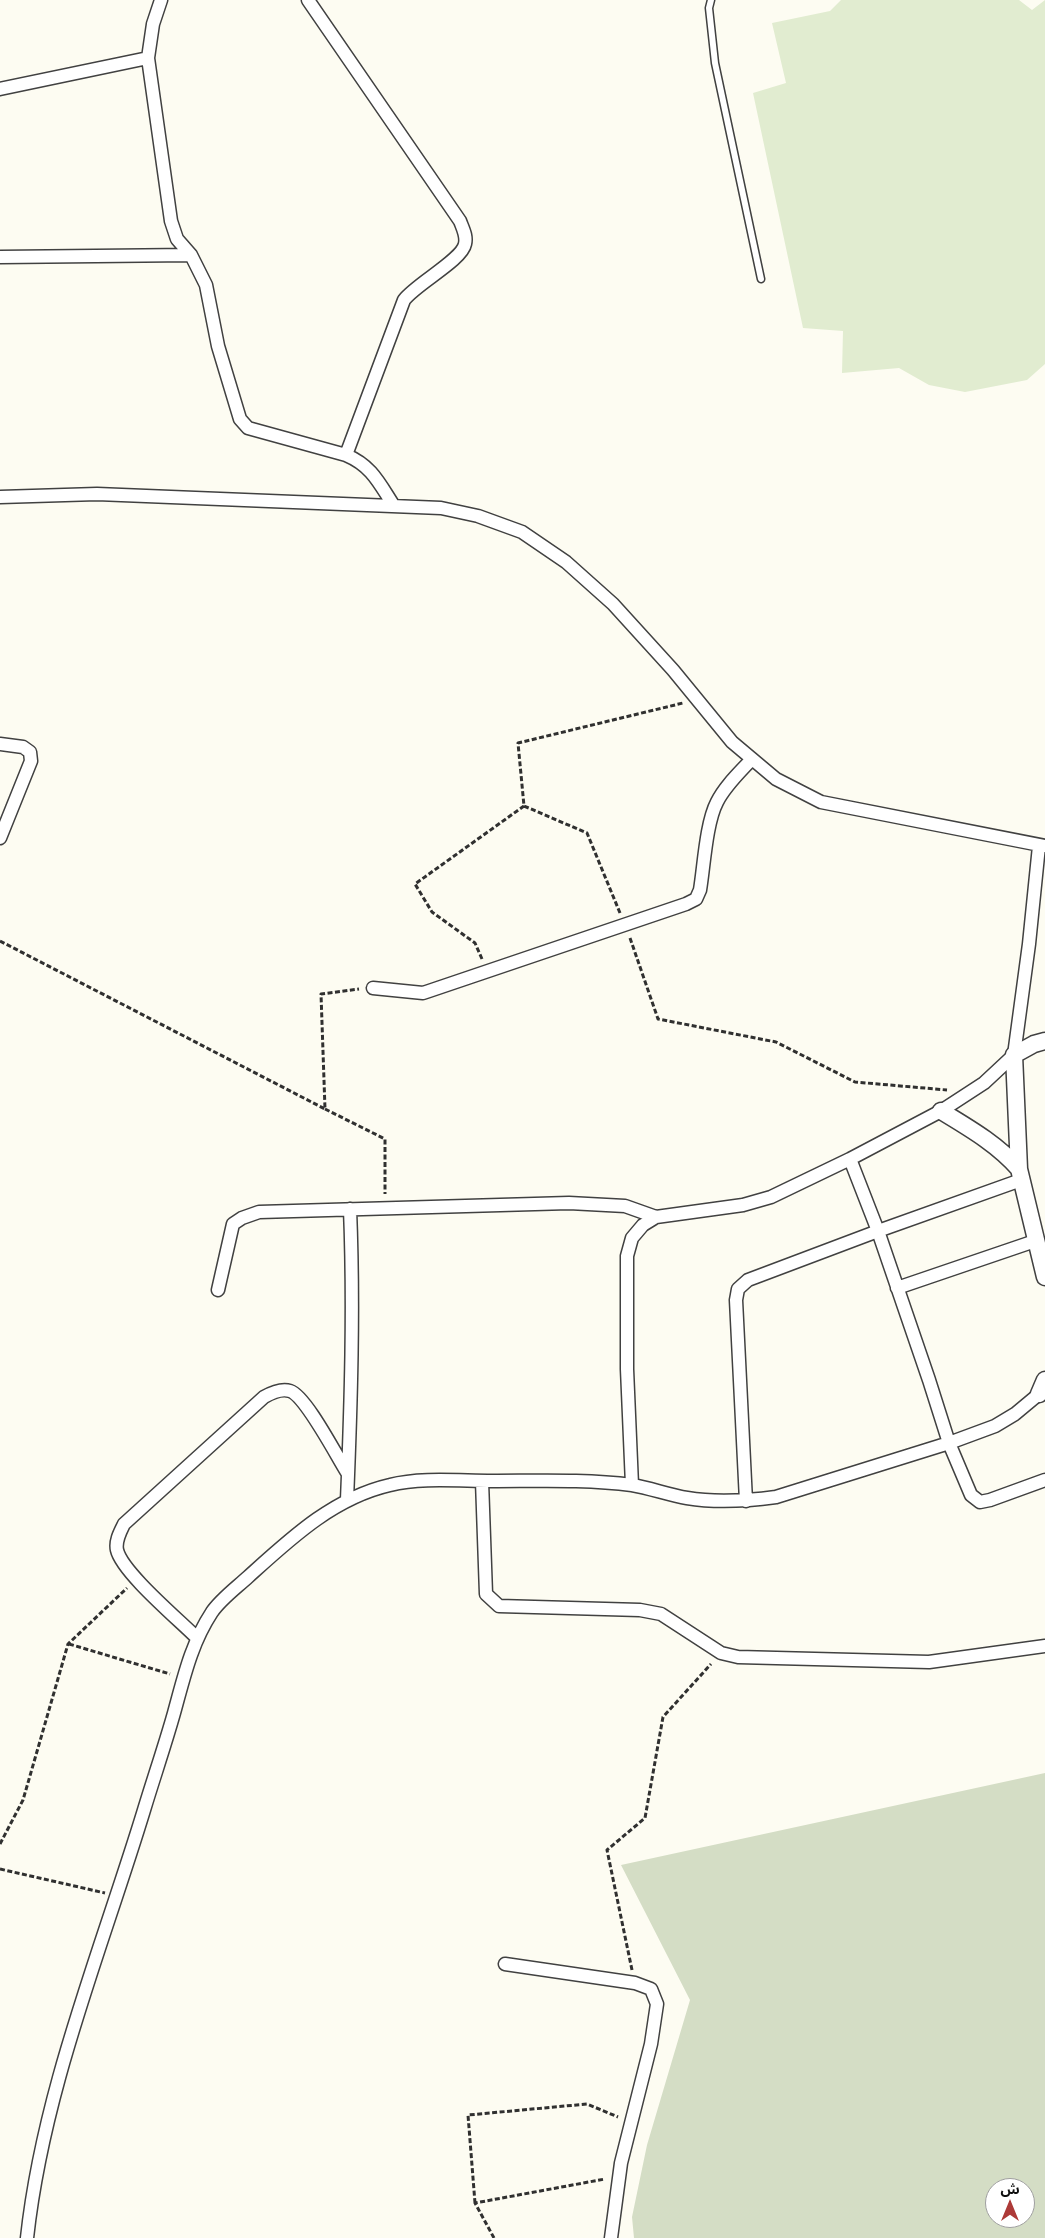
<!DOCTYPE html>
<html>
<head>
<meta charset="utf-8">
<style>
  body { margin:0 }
  #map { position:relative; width:1045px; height:2238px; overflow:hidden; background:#fdfcf2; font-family:"Playfair Display","Noto Sans Arabic",serif }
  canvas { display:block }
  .north { position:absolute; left:985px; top:2178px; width:50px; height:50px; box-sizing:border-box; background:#fff; border:1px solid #9f9f9f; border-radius:50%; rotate:0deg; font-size:14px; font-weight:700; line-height:20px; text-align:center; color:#0e0e0e }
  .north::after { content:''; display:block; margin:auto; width:18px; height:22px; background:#ad3a38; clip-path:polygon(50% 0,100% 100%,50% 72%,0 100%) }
</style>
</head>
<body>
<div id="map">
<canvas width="1045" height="2238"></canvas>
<div class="north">ش</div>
</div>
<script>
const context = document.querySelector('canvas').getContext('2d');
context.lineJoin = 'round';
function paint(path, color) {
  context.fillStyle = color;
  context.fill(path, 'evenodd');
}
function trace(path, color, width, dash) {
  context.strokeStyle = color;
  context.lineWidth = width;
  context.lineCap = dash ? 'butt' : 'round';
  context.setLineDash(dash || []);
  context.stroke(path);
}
const cemetery = new Path2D(`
  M1045 1773V2238H634L632 2217 647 2145 690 2000 621 1865ZM995 2188H1025V2218H995Z`);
const pitch = new Path2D(`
  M841 0H1019L1032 10 1045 0V364L1027 380 965 392 929 385 899 368 842 373 843 331 803 328 753 93 786 83 772 23 830 11Z`);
const path = new Path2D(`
  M620 913 587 833 524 806 518 743 683 703
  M630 938 658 1019 776 1042 855 1082 947 1090
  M0 941 325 1109 321 994 359 989
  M482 959 475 943 432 912 415 884 524 806
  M325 1109 385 1139V1194
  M69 1644 170 1674
  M0 1844 23 1800 68 1644 127 1588
  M0 1869 105 1893
  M632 1970 607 1850 645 1818 663 1717 711 1664
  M475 2203 468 2115 587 2104 618 2117
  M494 2238 475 2203 605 2179`);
const service = new Path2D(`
  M711 0 709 8 715 63 761 279`);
const minor = new Path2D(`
  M161 0 153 24 148 58 171 221 177 239 191 255 206 285 218 346 240 419 248 428 346 455C372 466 379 483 394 506
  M308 0 460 221C463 229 467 236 465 244 462 260 416 284 404 300L346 455
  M0 89 148 58
  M0 257 191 255
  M0 497 97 494 441 508 478 516 522 532 566 562 613 604 673 670 732 742 776 779 821 802 1045 846
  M0 744 23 747 30 752 31 761 0 838
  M373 988 423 993 429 991 686 904 696 899 700 890C704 866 706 823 717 802 725 786 739 773 751 760
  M850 1159 878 1231 929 1380 949 1443 971 1495 980 1502 990 1500 1045 1480
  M897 1288 1035 1241
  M218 1290 233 1224 242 1218 259 1212 569 1203 625 1206 656 1217
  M482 1481 486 1594 499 1606 640 1610 661 1614 721 1653 738 1657 929 1662 1045 1646
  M632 1485 627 1369V1256L632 1238 643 1225 656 1217 743 1205 771 1197 850 1159 941 1111 984 1083 1014 1055 1029 944 1039 846
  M347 1500C351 1403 354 1306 350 1209
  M746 1501 736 1300 738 1289 748 1280 878 1231 1021 1180
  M196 1637C178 1619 122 1572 117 1550 115 1541 120 1532 124 1524L264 1397C271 1393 281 1388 290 1391 306 1396 337 1457 348 1474
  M505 1964 635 1983 651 1989 657 2004 651 2044 621 2163 611 2238
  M27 2238C43 2091 101 1951 144 1810 154 1777 165 1745 174 1713 184 1677 191 1644 212 1612 221 1599 236 1588 248 1577 290 1539 333 1498 390 1485 421 1477 460 1481 492 1481 538 1481 586 1479 632 1485 650 1488 669 1495 687 1498 717 1503 746 1501 776 1497L949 1443 995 1426 1015 1414 1045 1389`);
const tertiary = new Path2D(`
  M1045 1041 1034 1044 1014 1055 1019 1169 1045 1277
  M941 1111C969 1128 997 1144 1019 1169
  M1039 1394 1045 1380`);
paint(cemetery, '#d4ddc5');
paint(pitch, '#e1ecd0');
trace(service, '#414141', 9);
trace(minor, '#414141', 15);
trace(tertiary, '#414141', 19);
trace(path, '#303030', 3, [5, 2.5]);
trace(service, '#fff', 6);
trace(minor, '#fff', 12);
trace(tertiary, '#fff', 16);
</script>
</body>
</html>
